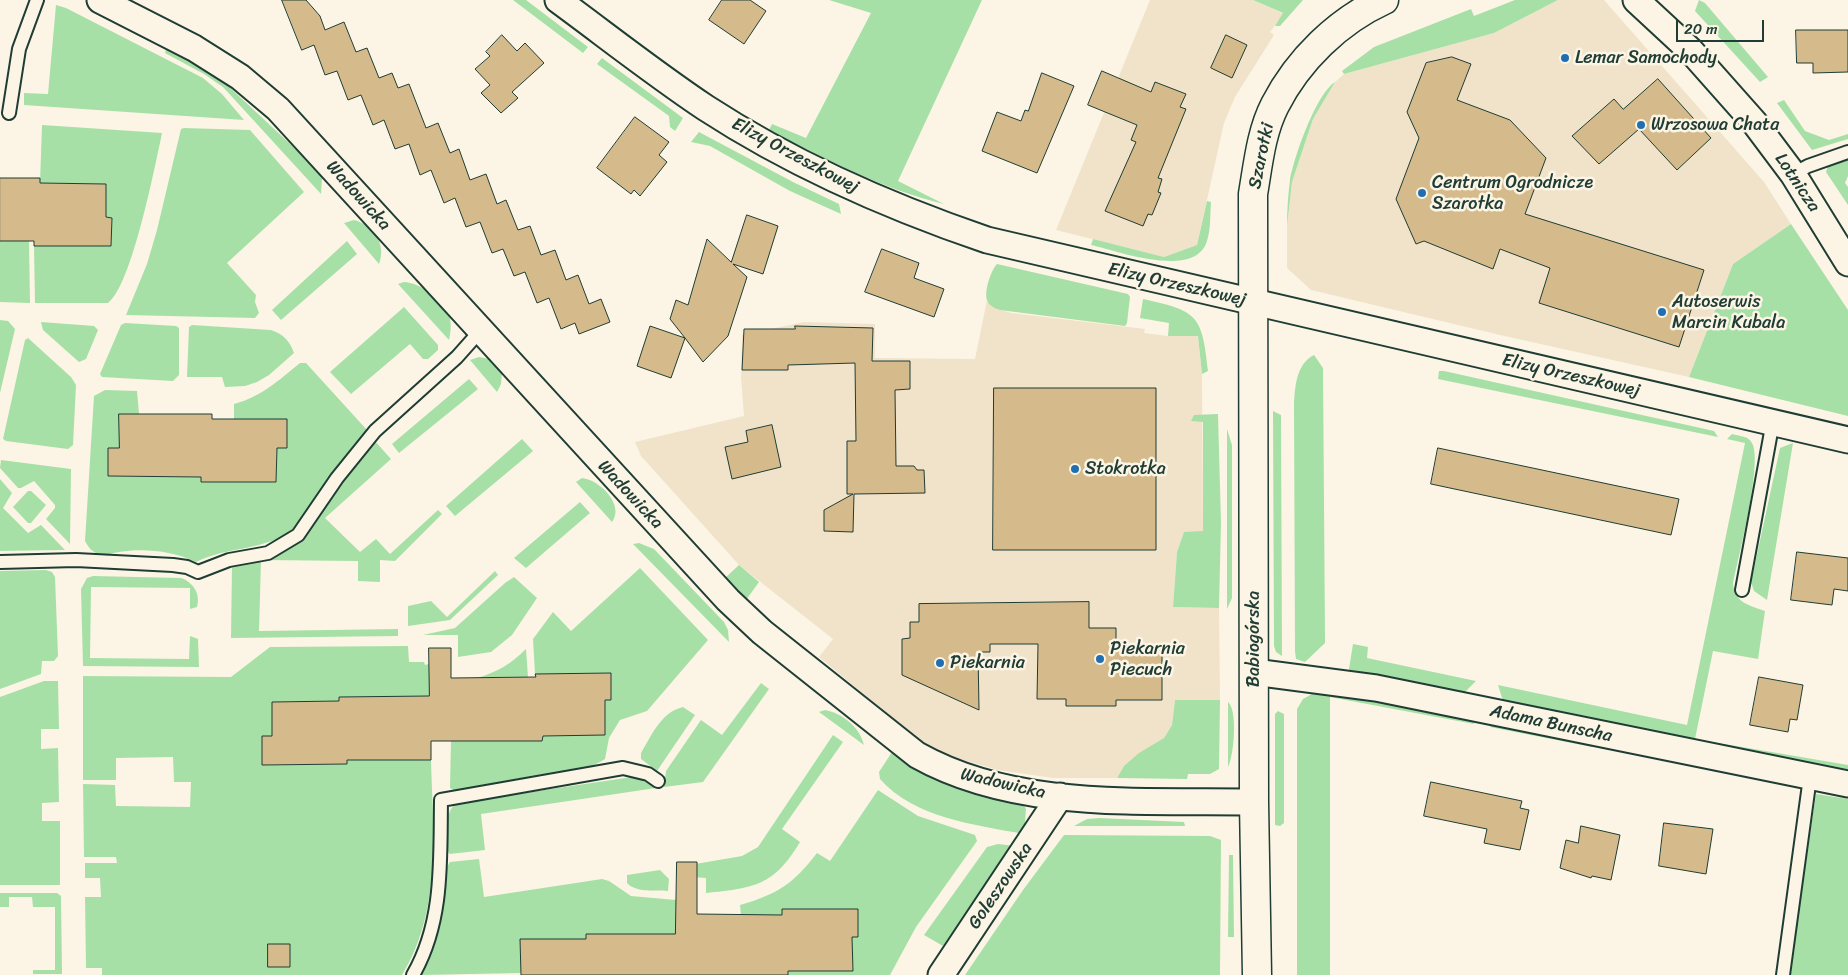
<!DOCTYPE html>
<html>
<head>
<meta charset="utf-8">
<style>
  body { margin:0 }
  #map { position:relative; width:1848px; height:975px; overflow:hidden; background:#fcf5e5; font-family:Sriracha,sans-serif }
  canvas { display:block }
  .scale { position:absolute; left:1676px; top:20px; width:88px; height:22px; box-sizing:border-box; border:2px solid #1f3d34; border-top:0; padding-left:6px; font-size:15px; line-height:18px; white-space:nowrap; color:#1f3d34; -webkit-text-stroke:4px #fcf5e5; paint-order:stroke }
</style>
</head>
<body>
<div id="map">
<canvas width="1848" height="975"></canvas>
<div class="scale">20 m</div>
</div>
<script>
const context = document.querySelector('canvas').getContext('2d');
context.lineJoin = 'round';
function paint(path, color) {
  context.fillStyle = color;
  context.fill(path, 'evenodd');
}
function trace(path, color, width, dash) {
  context.strokeStyle = color;
  context.lineWidth = width;
  context.lineCap = dash ? 'butt' : 'round';
  context.setLineDash(dash || []);
  context.stroke(path);
}
function label(font, color, halo, rows, align = 'center') {
  context.font = font + ' Sriracha,sans-serif';
  context.lineWidth = 5;
  context.setLineDash([]);
  context.textBaseline = 'middle';
  context.strokeStyle = halo;
  context.fillStyle = color;
  for (const [text, x, y, turn = 0] of rows) {
    context.save();
    context.translate(x, y);
    context.rotate((+turn || 0) * Math.PI / 180);
    context.textAlign = isNaN(turn) ? turn : align;
    if (halo) context.strokeText(text, 0, 0);
    context.fillText(text, 0, 0);
    context.restore();
  }
}
const built = new Path2D(`
  M1150 0H1253L1284 14 1270 32 1274 35 1235 97 1224 123 1197 245 1164 257 1056 230Z
  M1558 0H1604L1764 182 1791 224 1733 264 1689 377 1500 335 1311 290 1287 268V226L1292 182 1313 119 1335 82 1344 74 1494 33Z
  M987 300 992 307 1011 313 1145 329 1144 333 1168 336H1198L1202 374 1203 532H1184L1177 552 1173 607 1219 608 1220 700H1175L1172 725 1164 738 1139 754 1124 766 1117 778H1053L998 770 956 758 924 744 819 657 833 639 739 565 641 456 635 442 744 416 741 377 742 335 804 322 875 324V358L975 359Z`);
const green = new Path2D(`
  M513 0H526L588 47 583 53Z
  M829 0H982L898 181 944 204C882 189 826 159 769 130L772 124 806 138 871 13Z
  M1253 0H1303L1280 26H1275L1283 13Z
  M1515 0H1558L1494 33 1344 74 1342 71 1374 47 1471 9 1474 16Z
  M1699 0 1705 3 1768 77 1760 82 1695 11Z
  M56 5 66 8 203 78 222 94 244 120 24 105V93L48 94Z
  M166 49 199 65 226 84 317 169 322 178 321 194 223 87 204 74 165 53Z
  M602 58 683 118 675 131 670 127 669 116 597 64Z
  M1335 82 1313 119 1292 182 1287 226C1287 211 1288 195 1290 180 1294 157 1316 94 1335 82Z
  M1784 100 1805 131 1829 140 1848 134V139L1812 150 1777 103Z
  M42 125 162 133C155 166 132 285 108 303H35L34 246 111 245 112 218 106 217V184L40 183Z
  M184 128 250 130 304 192 227 263 256 295 255 302 259 313 255 318 126 315 147 264 157 230 181 129Z
  M699 132 793 182 839 204 841 214 790 191 710 146 691 142Z
  M1848 160V176L1845 183 1848 187V205L1826 172 1828 166Z
  M1207 201 1211 202C1210 214 1211 229 1207 241 1195 280 1118 251 1091 245L1093 239 1164 257 1197 245Z
  M354 220C373 225 387 244 379 264L344 223Z
  M1791 224 1848 310V416L1689 377 1733 264Z
  M0 241H29L30 303 0 302Z
  M347 241 357 254 281 320 272 310Z
  M997 264 1128 294 1130 297 1127 323 1125 326 1000 310C994 308 989 306 987 300 984 291 991 270 997 264Z
  M404 282C419 283 443 297 448 312 452 321 451 331 449 340L398 284Z
  M1143 299C1198 311 1202 315 1208 371L1202 374 1198 336H1168L1169 323 1140 318Z
  M404 307 438 345V350L428 359H423L410 344 351 394 330 372Z
  M0 320 8 321 15 329 0 393Z
  M41 322 94 326 98 330 86 359 79 362 43 330Z
  M125 323 176 326 179 328V375L173 381 102 377 100 374 121 325Z
  M192 325 271 330C283 334 290 341 294 353L269 375 257 382 245 386 225 387 222 377H187L189 327Z
  M28 338 71 377 76 385 73 445 68 449 6 441 3 439 25 340Z
  M1314 355 1323 368 1325 637V643L1305 662 1296 659 1295 651 1294 404C1295 387 1296 364 1314 355Z
  M479 357 490 359 502 373 501 384 497 392 470 360Z
  M300 363H306L367 430C357 443 345 456 335 469 319 492 305 527 277 539 251 550 222 549 196 562 173 551 144 548 119 552 112 553 107 556 99 554 92 552 89 548 85 541L94 396 105 390 137 391 139 414H119V448L108 449V476L201 477V482H276L277 448 234 419V404C261 397 279 380 300 363Z
  M1439 371H1444L1714 431 1718 437 1438 379Z
  M469 379 478 389 399 453 392 444Z
  M1273 411 1281 415 1282 656 1276 652 1274 646Z
  M1218 414 1221 523 1219 608 1173 607 1177 552 1184 532 1203 531V422L1191 421 1194 415Z
  M1227 429 1232 445V598L1227 609Z
  M1732 434C1739 436 1749 436 1752 443 1763 463 1738 558 1733 584 1735 603 1749 605 1765 611L1758 659 1713 651 1695 739 1848 765V775L1702 747 1695 739 1505 707 1498 685 1687 725 1745 443 1727 439Z
  M522 439 533 451 455 516 446 506Z
  M374 440 391 459 325 518 360 552 376 539 390 554 438 510 442 514 395 561 380 560V582L358 581V561L261 560 259 631 398 629V636L231 638 232 564C268 562 297 549 317 518 324 508 329 496 337 485 348 469 362 455 374 440Z
  M1793 443 1767 600 1754 591 1751 582 1780 448Z
  M1 460 71 469 70 544 46 519 55 508V505L34 481 21 488H18L0 468Z
  M582 478C600 480 625 505 612 522L576 482Z
  M0 479 12 493 3 508 28 533 41 525 65 550 0 551Z
  M28 491H31L46 505 31 523H28L13 507Z
  M580 502 590 513 526 568 514 558Z
  M639 543 654 549 724 622 728 630 729 642 633 544Z
  M739 565 759 582 746 600 725 578Z
  M640 568 708 640 647 711 620 720 609 738 605 759C576 779 492 784 454 790L450 788 451 741H542L543 736 605 700H611V674H535L533 639 553 612 571 631Z
  M46 570 52 572 55 577 58 656 54 661H42L41 674 0 689V571Z
  M495 571 498 575 450 620 408 626V606L431 601 447 617Z
  M93 576 181 578C193 582 201 594 197 607L190 609V588L91 587 90 658 189 659 190 636 198 639 199 667 83 666 81 589 87 578Z
  M514 577 537 598 512 635 491 652 458 657V635H423L455 628 505 583Z
  M1353 644 1368 647 1367 658 1476 681 1459 698 1348 675Z
  M408 646 409 662H424L425 665 429 664V697H339V701L272 702V736H262V765L347 764V760H431C433 833 442 910 402 975H102V968H86L85 897H101L100 878H85V863H117L116 857H84L83 784 115 785 116 806 190 807 191 782H174L173 757 116 758V780H83V676L231 677 270 647Z
  M526 649 528 677 477 678C497 672 511 664 526 649Z
  M44 681H58L59 729H41V749L58 748 59 802 42 803V821H60V885H0V697Z
  M761 683 769 689 703 782 664 787 666 771 701 720 722 735Z
  M1319 690 1470 714 1474 724 1330 697V975H1297V709L1303 699Z
  M1175 700H1220L1219 769 1210 774H1188L1187 779 1117 778 1124 766 1139 753 1164 738 1172 725Z
  M1228 702C1238 710 1234 756 1228 767Z
  M683 707 695 715 657 771 641 759V753C652 735 661 712 683 707Z
  M825 710C842 713 860 727 864 745L819 712Z
  M1278 711 1284 714V823L1280 826 1275 825V714Z
  M1498 719 1591 738 1592 747 1490 727Z
  M833 735 843 742 782 829 800 842C774 886 754 888 706 893V878L679 876 678 867 742 856 758 847Z
  M892 752 913 764 1020 799 1026 809 1024 834C976 825 914 818 880 779L879 772Z
  M632 777 641 779 656 788 481 814 485 850 450 854 448 852C448 836 442 813 457 803Z
  M878 790 918 816 975 835 977 841 916 927 890 975H788V971H852V937H858L782 909V915H741L740 905C778 894 793 884 817 853L830 861Z
  M1816 794 1848 799V975H1789Z
  M1100 818 1184 822 1185 826H1074L1087 819Z
  M1064 835 1210 836 1221 840 1220 975H965L1023 890Z
  M998 844 1016 846 943 946 924 935 987 847Z
  M1229 855H1233L1234 937H1228Z
  M479 859 484 897 602 879 609 881 631 896 676 900 675 934H587L586 939H521V973L421 975C439 942 446 904 447 867L450 862Z
  M660 870 669 879 668 891C655 890 636 893 627 883V875Z
  M0 893H57L61 896 62 974H33V970H55V907H33L32 897H9V907H0Z`);
const building = new Path2D(`
  M282 0H306L320 16 325 30 344 22 356 52 367 48 379 78 392 73 398 88 409 84 426 128 438 123 450 153 459 149 470 180 486 174 497 204 506 200 518 230 530 226 541 255 555 250 566 280 578 275 589 304 601 299 610 322 579 334 575 323 561 329 549 298 537 303 525 272 514 276 503 249 492 253 480 222 466 227 455 198 444 203 431 170 420 175 409 144 395 149 384 120 373 125 361 95 348 100 337 71 325 75 314 45 302 50Z
  M722 0H750L766 11 744 44 709 20Z
  M1796 30H1848V72L1813 73V63H1797Z
  M502 35 517 51 525 43 544 63 512 92 518 98 501 113 481 93 490 85 475 69 490 56 486 52Z
  M1226 35 1247 45 1232 78 1211 68Z
  M1452 57 1471 64 1457 100 1510 120 1546 158 1525 214 1704 270 1679 347 1539 303 1550 268 1500 249 1493 269 1424 241 1416 244 1396 199 1419 138 1407 112 1426 63Z
  M1102 71 1151 92 1155 82 1186 94 1180 107 1186 109 1158 178 1162 179 1158 192 1161 193 1152 215 1148 214 1143 226 1105 211 1136 142 1131 140 1137 125 1088 105Z
  M1042 73 1074 86 1037 173 982 151 997 112 1021 121 1025 110 1028 111Z
  M1658 79 1711 138 1677 170 1639 129 1599 164 1572 136 1614 99 1623 109Z
  M635 117 669 142 659 155 667 162 640 196 634 190 631 194 597 168Z
  M0 178H40V183L106 184V217L112 218 111 246H34V241H0Z
  M747 215 778 226 763 274 733 264 747 277 728 336 703 362 685 338 671 378 637 366 650 326 685 338 670 319 676 300 688 305 707 239 731 262Z
  M882 249 919 263 914 278 944 289 934 317 865 292Z
  M795 326 873 328 872 361H910V389L895 390 896 466H914L917 470H924L925 493 854 494 853 532 824 531V510L853 494H847V441H856L855 363 788 365V370H742L744 329H795Z
  M994 388H1156V550H993Z
  M119 414H212V419H287V448H277L276 482H201V477L108 476V448H119Z
  M772 425 781 467 732 479 725 447 748 442 746 431Z
  M1438 448 1679 499 1671 535 1431 484Z
  M1797 552 1848 558V591L1834 589 1832 605 1791 600Z
  M1089 602V628H1116V650H1162V700H1116V706H1066V699H1037L1038 644H990V652H978L979 710 902 675V639L910 638V622H919V604Z
  M429 648H451V678L536 677 535 674 611 673V700H605V735L543 736 542 741H431V760H347V764L262 765V736H272V702L339 701V697L429 696Z
  M1759 677 1803 685 1797 720 1790 719 1788 732 1750 725Z
  M1431 782 1522 801 1520 808 1529 810 1520 850 1484 843 1487 829 1424 816Z
  M1664 823 1713 829 1706 874 1659 866Z
  M1581 826 1620 835 1611 880 1592 876 1591 878 1560 868 1566 840 1578 843Z
  M677 862H697V914L782 915V909H858V937H852L853 971H788V975H521L520 939H586V934H675Z
  M268 944H290V967H268Z`);
const lane = new Path2D(`
  M9 113 19 49 37 0
  M1793 174 1808 166 1848 152
  M0 562 76 560 173 565 187 567 198 572 229 560 268 553 298 535 337 478 375 431 457 357 481 330
  M1742 590 1773 421
  M413 975C444 921 440 860 441 800L623 768 648 774 658 781
  M1783 975 1810 777`);
const street = new Path2D(`
  M100 0 194 48 240 77 278 109 728 600 762 632 917 755C1017 811 1143 800 1254 802
  M558 0C607 36 655 74 706 108 792 164 890 207 987 240L1848 440
  M1636 0 1691 51 1754 122 1793 174 1848 263
  M1254 672 1376 688 1848 784
  M941 975 1060 796`);
const secondary = new Path2D(`
  M1257 975 1254 802 1253 194C1258 165 1261 132 1275 105 1298 60 1338 21 1384 0`);
const markers = [
  [1565,58,5,"#1f6fb2"],
  [1641,125,5,"#1f6fb2"],
  [1422,193,5,"#1f6fb2"],
  [1662,312,5,"#1f6fb2"],
  [1075,469,5,"#1f6fb2"],
  [1100,659,5,"#1f6fb2"],
  [940,663,5,"#1f6fb2"]
];
const poiNames = [
  ["Lemar Samochody",1575,58],
  ["Wrzosowa Chata",1651,125],
  ["Centrum Ogrodnicze",1432,183],
  ["Szarotka",1432,204],
  ["Autoserwis",1672,302],
  ["Marcin Kubala",1672,323],
  ["Stokrotka",1085,469],
  ["Piekarnia",1110,649],
  ["Piecuch",1110,670],
  ["Piekarnia",950,663]
];
const streetNames = [
  ["Elizy Orzeszkowej",795,156,28],
  ["Szarotki",1262,156,-78],
  ["Lotnicza",1797,183,56],
  ["Wadowicka",358,196,48],
  ["Elizy Orzeszkowej",1177,285,13],
  ["Elizy Orzeszkowej",1571,376,13],
  ["Wadowicka",630,495,47],
  ["Babiogórska",1254,639,-90],
  ["Adama Bunscha",1551,724,12],
  ["Wadowicka",1003,784,13],
  ["Goleszowska",1001,886,-56]
];
paint(built, '#f0e3ca');
paint(green, '#a6e0a6');
paint(building, '#d5ba8b');
trace(building, '#1f3d34', 1);
trace(lane, '#1f3d34', 16);
trace(street, '#1f3d34', 29);
trace(secondary, '#1f3d34', 31);
trace(lane, '#fcf5e5', 12);
trace(street, '#fcf5e5', 25);
trace(secondary, '#fcf5e5', 28);
for (const [x, y, r, color] of markers) {
  const dot = new Path2D();
  dot.arc(x, y, r, 0, 2 * Math.PI);
  context.fillStyle = color;
  context.fill(dot);
  trace(dot, '#fcf5e5', 2);
}
label('18px', '#1f3d34', '#fcf5e5', poiNames, 'left');
label('18px', '#1f3d34', '#fcf5e5', streetNames);
</script>
</body>
</html>
